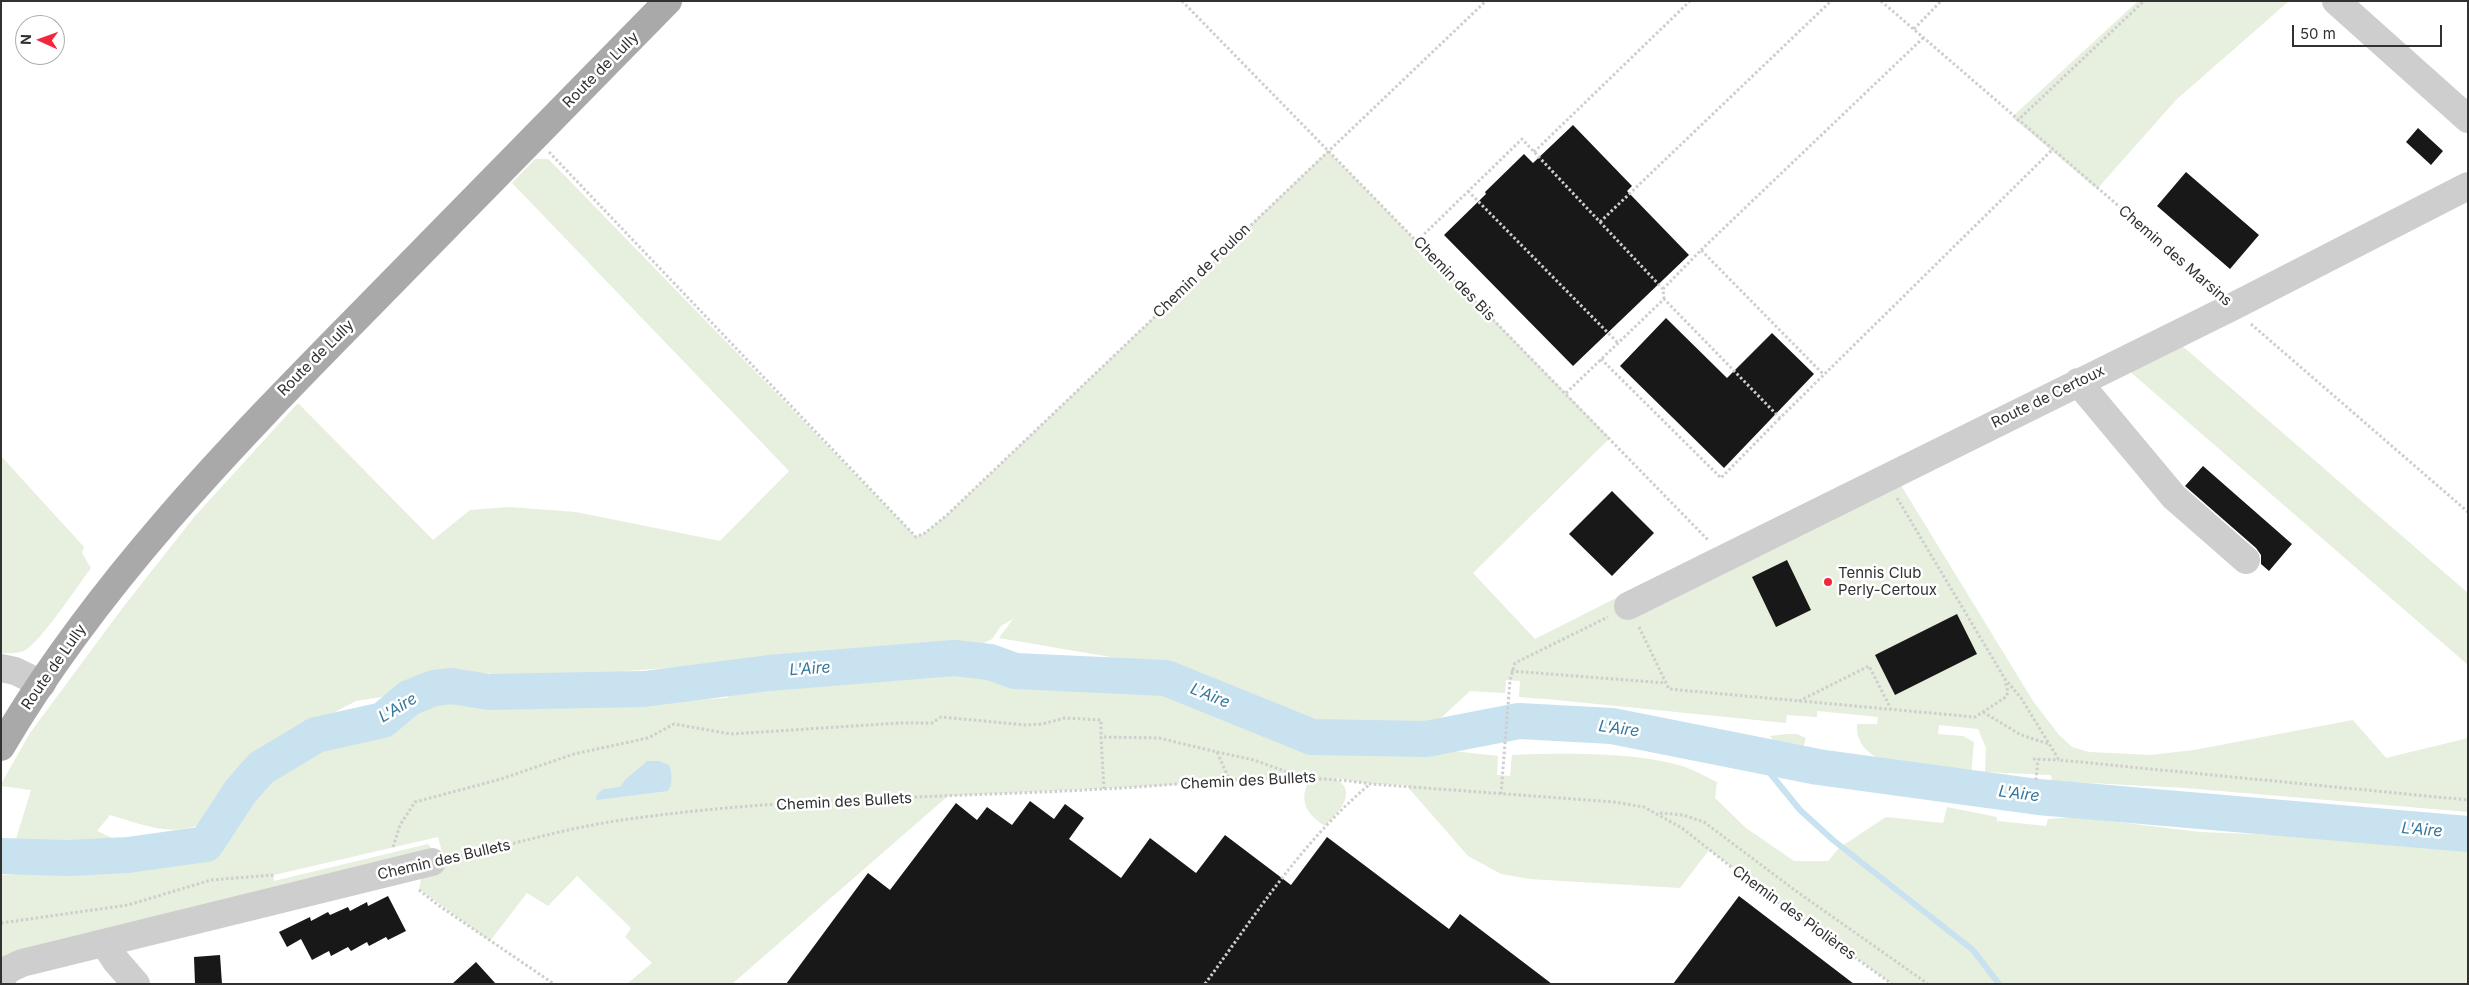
<!DOCTYPE html>
<html>
<head>
<meta charset="utf-8">
<style>
  body { margin:0 }
  #map { position:relative; width:2469px; height:985px; overflow:hidden; background:#fff; font-family:Inter,sans-serif }
  canvas { display:block }
  .frame { position:absolute; inset:0; border:2px solid #313131; pointer-events:none }
  .north { position:absolute; left:15px; top:15px; width:50px; height:50px; box-sizing:border-box; background:#fff; border:1px solid #adadad; border-radius:50%; rotate:272deg; font-size:14px; font-weight:700; line-height:20px; text-align:center; color:#313131 }
  .north::after { content:''; display:block; margin:auto; width:18px; height:22px; background:#f5263c; clip-path:polygon(50% 0,100% 100%,50% 72%,0 100%) }
  .scale { position:absolute; left:2292px; top:25px; width:150px; height:22px; box-sizing:border-box; border:2px solid #313131; border-top:0; padding-left:6px; font-size:15px; line-height:18px; white-space:nowrap; color:#313131; -webkit-text-stroke:4px #fff; paint-order:stroke }
</style>
</head>
<body>
<div id="map">
<canvas width="2469" height="985"></canvas>
<div class="frame"></div>
<div class="north">N</div>
<div class="scale">50 m</div>
</div>
<script>
const context = document.querySelector('canvas').getContext('2d');
context.lineJoin = 'round';
function paint(path, color) {
  context.fillStyle = color;
  context.fill(path, 'evenodd');
}
function trace(path, color, width, dash) {
  context.strokeStyle = color;
  context.lineWidth = width;
  context.lineCap = dash ? 'butt' : 'round';
  context.setLineDash(dash || []);
  context.stroke(path);
}
function label(font, color, halo, rows, align = 'center') {
  context.font = font + ' Inter,sans-serif';
  context.lineWidth = 5;
  context.setLineDash([]);
  context.textBaseline = 'middle';
  context.strokeStyle = halo;
  context.fillStyle = color;
  for (const [text, x, y, turn = 0] of rows) {
    context.save();
    context.translate(x, y);
    context.rotate((+turn || 0) * Math.PI / 180);
    context.textAlign = isNaN(turn) ? turn : align;
    if (halo) context.strokeText(text, 0, 0);
    context.fillText(text, 0, 0);
    context.restore();
  }
}
const green = new Path2D(`
  M2138 1H2289L2176 100 2097 189 2012 117Z
  M1328 151 1610 438 1473 573 1535 639 1628 592 1902 480V487L2033 701 2059 735 2072 747 2089 752 2150 755 2194 750 2353 720 2386 758 2468 738V812L2185 788 2052 781 2051 775 1985 772 1986 748 1978 729 1939 725 1938 734 1963 736 1974 742 1971 776C1939 772 1853 772 1857 724H1877L1878 717 1817 711V717L1787 715 1786 723 1557 700 1519 697 1520 681 1506 680 1505 693 1470 691 1442 717 1418 727 1311 725 1224 693 1187 670 999 638 1013 619 1001 626 992 639 971 649 959 644 899 653 831 656 627 671 577 683 502 681 489 673 435 675 404 686 395 695 356 701 281 740 239 776 237 787C229 794 202 824 198 825 170 837 138 823 110 815L97 831 117 840 111 849 23 847 16 839 31 790 1 786V784L30 733 124 606 195 516 298 403 433 540 470 510 509 507 576 512 720 541 789 471 512 183 535 159H548L568 179 916 537 925 533 947 515Z
  M2180 344 2468 593V665L2127 369Z
  M1 456 84 547 82 553 91 568C78 585 41 642 24 651 17 654 9 653 1 653Z
  M971 673 1014 684 1048 680 1165 685 1278 737 1333 749H1436L1498 756 1497 775 1510 776 1512 755C1559 753 1633 752 1678 765 1691 768 1704 776 1717 782L1715 798 1746 828 1794 861H1828L1839 848 1886 817 1943 823 1947 807 1997 817V821L2046 826 2048 819 2076 817 2200 832 2388 839 2428 848 2440 845 2468 851V984H1892L1709 850 1680 888 1529 879 1501 874 1468 856 1406 785 1371 784 1335 778C1337 780 1342 783 1344 786 1352 801 1334 816 1325 826 1304 813 1299 799 1310 778L948 796 732 984H627L652 963 625 937 631 928 577 876 548 906 527 893 490 941 419 889 422 875 444 860 438 837 274 875V881L428 844 433 850 1 962V875L144 867 221 855 231 822 254 789 277 768 301 752 327 740 387 726 449 697 467 696 507 701 550 699 638 703 726 698C746 687 782 686 804 684 860 679 915 674 971 673Z
  M1786 734H1797L1806 738 1801 755C1787 754 1779 748 1770 736Z`);
const water = new Path2D(`
  M647 761H659L669 765C672 773 673 783 668 791L596 800 597 794 604 789 620 787C627 776 637 771 647 761Z`);
const stream = new Path2D(`
  M1756 756 1800 810 1833 840 1973 950 1999 984`);
const river = new Path2D(`
  M1 856 68 858 128 855 206 844 240 792 261 768 316 735 383 720 409 698 434 688 451 686 489 692 644 689 769 673 954 658 990 662 1015 671 1166 678 1312 737 1426 739 1519 721 1612 726 1818 767 2038 797 2468 834`);
const building = new Path2D(`
  M1573 125 1632 186 1627 191 1689 255 1573 366 1444 235 1486 194 1485 192 1524 154 1533 163Z
  M2418 128 2443 151 2431 165 2406 142Z
  M2186 172 2259 235 2230 269 2157 206Z
  M1666 318 1727 378 1772 333 1814 374 1724 468 1620 366Z
  M2203 466 2292 544 2269 571 2261 564V555L2256 548 2185 486Z
  M1612 491 1654 533 1612 576 1569 534Z
  M1787 560 1811 610 1776 627 1752 577Z
  M1957 614 1977 654 1895 695 1875 655Z
  M1030 801 1054 819 1065 804 1084 818 1069 839 1121 878 1150 838 1196 873 1225 835 1291 885 1327 837 1449 929 1460 914 1552 984H786L868 873 890 890 956 803 977 820 987 807 1012 825Z
  M388 896 406 931 388 940 386 937 369 946 367 942 351 951 348 947 331 956 329 951 312 960 301 939 287 947 279 932 310 917 311 921 328 912 330 915 348 907 350 911 367 902 368 906Z
  M1739 896 1854 984H1673Z
  M220 955 222 984H195L194 957Z
  M476 962 496 984H452Z`);
const path = new Path2D(`
  M1182 1 1709 541
  M1881 1 2216 290
  M1914 29 1941 1
  M2017 121 2144 1
  M549 152 916 537 925 533 947 515 1486 1
  M1534 152 1690 1
  M1468 191 1618 343
  M1600 222 1831 1
  M1417 241 1522 139 1663 289
  M1701 250 1923 38
  M1664 299 1663 289 1701 250 1823 374
  M2251 324 2468 512
  M1601 359 1721 478 1780 418
  M1566 393 1664 299 1780 418 2052 150
  M1897 498 2005 679 2021 698 2059 760 2468 800
  M1639 627 1669 689 1975 717 2006 697 2008 692 2005 680
  M1511 671 1666 683
  M1799 701 1869 666 1891 709
  M1983 712 2021 735 2049 744
  M1217 752 1254 760 1301 777
  M2033 759 2059 760
  M2036 780 2038 759
  M1104 789 1101 737 1159 738 1217 752 1230 781
  M1501 794 1510 680 1515 663 1608 617
  M1660 813 1683 815 1704 822 1796 891 1928 984
  M393 847 400 825 415 802 501 779 574 754 648 738 674 724 731 734 899 723H932L941 717 1026 725 1042 724 1065 718 1101 720V737
  M455 858C510 845 566 828 622 820 781 797 943 798 1103 789 1191 785 1282 770 1371 784L1614 802 1644 807 1682 828 1754 885 1892 984
  M419 890 438 905 554 984
  M1 923 128 905 211 880 273 875
  M1205 984C1256 914 1303 840 1370 784`);
const minor = new Path2D(`
  M2336 1 2468 119
  M2078 382 2174 497 2246 560
  M1628 606 2234 306 2468 186
  M1 668 15 671 42 684
  M104 943 116 961 136 984
  M1 978 9 969 22 963 432 862`);
const major = new Path2D(`
  M1 747C96 585 230 447 361 314 463 209 566 105 668 1`);
const markers = [
  [1828,582,5,"#f5263c"]
];
const streetNames = [
  ["Route de Lully",601,70,-45],
  ["Chemin des Marsins",2175,256,41],
  ["Chemin de Foulon",1202,271,-44],
  ["Chemin des Bis",1454,279,46],
  ["Route de Lully",316,358,-45],
  ["Route de Certoux",2048,397,-26],
  ["Route de Lully",54,667,-55],
  ["Chemin des Bullets",1248,781,-3],
  ["Chemin des Bullets",844,802,-3],
  ["Chemin des Bullets",444,860,-13],
  ["Chemin des Piolières",1794,913,36]
];
const poiNames = [
  ["Tennis Club",1838,573],
  ["Perly-Certoux",1838,590]
];
const waterNames = [
  ["L'Aire",810,669,-4],
  ["L'Aire",1210,696,22],
  ["L'Aire",398,708,-31],
  ["L'Aire",1619,729,8],
  ["L'Aire",2019,794,7],
  ["L'Aire",2422,830,5]
];
paint(green, '#e7efde');
paint(water, '#c9e2f0');
trace(stream, '#c9e2f0', 6);
trace(river, '#c9e2f0', 36);
paint(building, '#181818');
trace(path, '#cecece', 3, [2.5, 2.5]);
trace(minor, '#cecece', 28);
trace(major, '#a9a9a9', 28);
for (const [x, y, r, color] of markers) {
  const dot = new Path2D();
  dot.arc(x, y, r, 0, 2 * Math.PI);
  context.fillStyle = color;
  context.fill(dot);
  trace(dot, '#fff', 2);
}
label('15px', '#313131', '#fff', streetNames);
label('15px', '#313131', '#fff', poiNames, 'left');
label('italic 16px', '#36779b', '#fff', waterNames);
</script>
</body>
</html>
